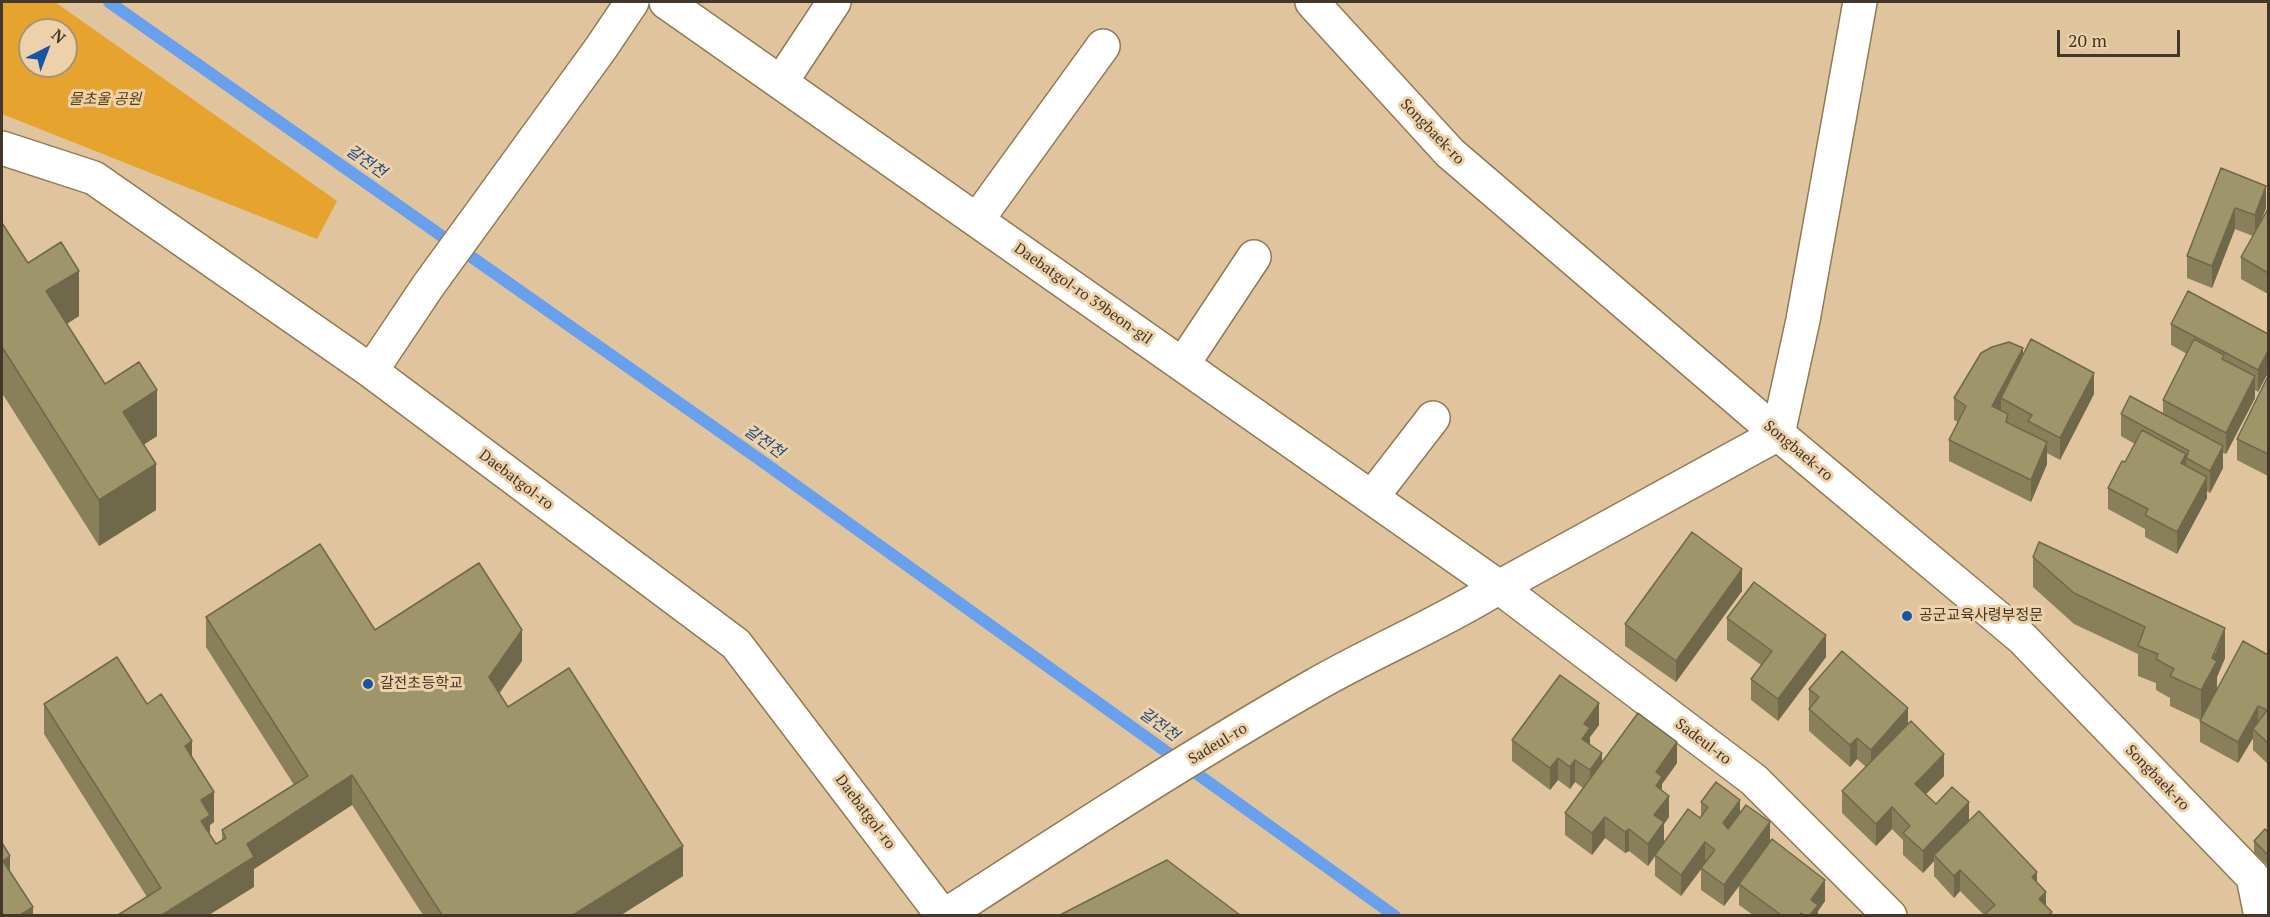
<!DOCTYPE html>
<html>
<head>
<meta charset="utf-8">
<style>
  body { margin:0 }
  #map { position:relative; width:2270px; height:917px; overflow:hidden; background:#dfc49d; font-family:"PT Serif",serif }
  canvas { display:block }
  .frame { position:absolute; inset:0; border:3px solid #423728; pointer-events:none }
  .north { position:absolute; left:18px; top:18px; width:60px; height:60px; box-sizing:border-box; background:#edd1aa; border:2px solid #a99376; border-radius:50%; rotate:42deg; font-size:16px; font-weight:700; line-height:24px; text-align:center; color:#423728 }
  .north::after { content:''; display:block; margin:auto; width:21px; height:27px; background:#1655a5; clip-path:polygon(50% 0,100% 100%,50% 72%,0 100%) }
  .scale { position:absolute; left:2057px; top:30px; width:123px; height:27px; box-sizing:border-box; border:3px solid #423728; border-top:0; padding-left:8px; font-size:18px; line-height:21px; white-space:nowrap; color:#423728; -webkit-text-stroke:4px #edd1aa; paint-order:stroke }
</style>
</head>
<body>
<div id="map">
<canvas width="2270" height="917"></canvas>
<div class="frame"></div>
<div class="north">N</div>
<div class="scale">20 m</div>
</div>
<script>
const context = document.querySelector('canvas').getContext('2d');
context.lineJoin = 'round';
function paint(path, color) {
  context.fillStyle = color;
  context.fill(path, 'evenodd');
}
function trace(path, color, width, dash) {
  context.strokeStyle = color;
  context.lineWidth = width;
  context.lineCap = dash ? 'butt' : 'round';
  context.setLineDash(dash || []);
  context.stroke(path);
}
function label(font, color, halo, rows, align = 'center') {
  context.font = font + ' "PT Serif","Noto Sans KR",serif';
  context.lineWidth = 6;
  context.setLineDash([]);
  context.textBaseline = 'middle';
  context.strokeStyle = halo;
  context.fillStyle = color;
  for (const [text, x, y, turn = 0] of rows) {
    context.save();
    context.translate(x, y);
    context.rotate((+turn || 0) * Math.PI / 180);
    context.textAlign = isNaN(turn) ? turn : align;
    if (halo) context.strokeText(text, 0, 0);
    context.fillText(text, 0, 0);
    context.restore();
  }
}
const green = new Path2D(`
  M2 2H55L337 201 317 239 2 114ZM30 30H66V66H30Z`);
const stream = new Path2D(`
  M109 2 766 464 1395 916`);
const minor = new Path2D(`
  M666 2 1499 587 1754 780 1890 916
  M1312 2 1450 153 1778 434 2022 638 2253 877 2261 916
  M781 82 834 2
  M2 148 94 178 371 371 736 644 943 916
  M977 220 1103 46
  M1183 364 1254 257
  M371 371 428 286 601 48 632 2
  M1778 434 1803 320 1860 2
  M1372 497 1433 418
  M944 916C1066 837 1189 757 1315 685 1376 650 1440 624 1499 587L1778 434`);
const wall = new Path2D(`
  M2221 168 2266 208 2259 225 2268 209V294L2241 279V257L2253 236 2235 229 2212 288 2187 278V256Z
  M2 223 28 263 79 316 67 324 105 384 157 436 143 445 156 510 99 546 2 393Z
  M2171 324 2268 334 2258 392 2255 390V398L2226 454 2223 453V468L2210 493 2207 491V498L2177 554 2145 537V529L2108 509V488L2125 462 2135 444 2121 436V414H2163V400L2187 354 2171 345Z
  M2023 356 2094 394 2060 460 2047 453V464L2031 502 1949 461V440L1958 422 1954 420V398Z
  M2268 376V476L2237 460V439Z
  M2033 557 2225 658 2217 677V688L2268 655V764L2253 750V738L2238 763 2200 742V720L2170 706V698L2156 690V683L2138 676V654L2074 624 2033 587Z
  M1742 591 1676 682 1625 646V624Z
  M206 617 522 661 499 693 508 707 683 876 621 915H423L352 805 254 869V887L147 897 44 734V704H147L192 757 214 822 210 825V836L216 844 222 841V830L294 785 206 647Z
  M1727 618 1826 657 1778 721 1751 700V679L1761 665 1727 640Z
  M1809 689 1908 724 1944 776 1926 794 1936 804 1969 821 2037 883 2046 905 2052 915H1984L1960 891 1954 898 1934 876V861L1923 873 1903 855V840L1892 829 1876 846 1842 813V791L1866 767 1857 759 1850 767 1809 731Z
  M1599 725 1590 737V744L1602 762 1677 763 1662 784V791L1669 817 1664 824V842L1700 818 1701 816V802L1740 813 1770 842 1825 901 1818 911V915H1753L1739 905V886L1724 906 1701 890V869L1681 896 1655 876V856L1648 866 1629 851 1625 853 1605 838 1592 855 1565 835V813L1583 788 1575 782 1570 789 1558 780 1550 790 1512 761V740Z
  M2268 832V866L2254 853V841Z`);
const shadedWall = new Path2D(`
  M2266 186V208L2255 237V215Z
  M2235 208V229L2212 288V266Z
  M79 271V316L46 337V291Z
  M2023 348V370L2001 398V412L1992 406Z
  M2268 351V373L2258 392V370Z
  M2094 373V394L2060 460V438Z
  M2255 376V398L2226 454V433Z
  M157 390V436L123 458V412Z
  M2047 442V464L2031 502V480Z
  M2223 446V468L2210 493V471Z
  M2186 454V476L2181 463Z
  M156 464V510L99 546V500Z
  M2207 477V498L2177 554V532Z
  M1742 569V591L1676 682V661Z
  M2225 628V658L2217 677V691L2201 720V690Z
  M522 630V661L489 708V677Z
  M1826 635V657L1778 721V699Z
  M1599 703V725L1590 737V750L1582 739 1584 724Z
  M2258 706V727L2253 729V738L2238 763V742Z
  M1908 708V730L1871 772V750Z
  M1857 738V759L1850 767V745Z
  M192 741V772L185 746Z
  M1677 742V763L1662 784V799L1656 793V772Z
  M1602 753V775L1590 792V770Z
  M1944 754V776L1915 805V784Z
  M1558 758V780L1550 790V768Z
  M1575 760V782L1570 789V767Z
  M352 775V805L254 869V887L209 915H162L247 844Z
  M214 792V822L210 825V845L201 821V800Z
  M1669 796V817L1664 824V843L1648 866V844L1654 815Z
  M1740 800V822L1723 844V823Z
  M1969 802V824L1934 855V861L1923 873V851Z
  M1892 807V829L1876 846V824Z
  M1605 817V838L1592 855V833Z
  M1770 822V844L1739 884V886L1724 906V885Z
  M1629 829V851L1625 853V832Z
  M1705 842V864L1681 896V875Z
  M683 846V876L621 915H573Z
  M10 856V887L3 861Z
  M1960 870V891L1954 898V876Z
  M2037 872V894L2032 877Z
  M1825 880V901L1818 911V915H1810L1811 900Z
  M2046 892V914L2039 899Z
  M33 907V915H20Z`);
const building = new Path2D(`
  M2221 168 2266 186 2255 215 2235 208 2212 266 2187 256Z
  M2268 209V273L2241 257Z
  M2 223 28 263 61 242 79 271 46 291 105 384 139 362 157 390 123 412 156 464 99 500 2 347Z
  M2188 291 2268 334V351L2258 370 2171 324Z
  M2031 339 2094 373 2060 438 2028 421 2032 415 2001 398Z
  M2194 339 2224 355 2222 359 2255 376 2226 433 2163 400Z
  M2009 342 2023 348 1992 406 2008 414 2006 422 2047 442 2031 480 1949 440 1966 406 1954 398 1981 353 1992 347Z
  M2268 376V454L2237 439Z
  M2130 396 2223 446 2210 471 2186 458 2189 451 2121 414Z
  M2142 430 2186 454 2181 463 2207 477 2177 532 2145 515 2148 509 2108 488 2122 461 2125 462Z
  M1692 532 1742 569 1676 661 1625 624Z
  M2039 542 2225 628 2212 658 2217 661 2201 690 2170 676 2174 669 2156 659 2158 654 2138 646 2145 627 2074 593 2033 557Z
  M320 544 375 630 479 563 522 630 489 677 508 707 569 668 683 846 573 915H442L352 775 247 844 254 857 162 915H118L161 888 44 704 117 657 147 704 161 694 192 741 185 746 214 792 201 800 210 815 201 821 216 844 226 838 222 830 308 776 206 617Z
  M1754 582 1826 635 1778 699 1751 679 1772 651 1727 618Z
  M2243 641 2268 655V743L2253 729 2267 710 2258 706 2238 742 2200 721Z
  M1842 651 1908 708 1871 750 1857 738 1850 745 1809 709 1819 697 1809 689Z
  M1560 675 1599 703 1584 724 1590 728 1582 739 1602 753 1590 770 1575 760 1570 767 1558 758 1550 768 1512 740Z
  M1638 713 1677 742 1656 772 1662 777 1656 786 1669 796 1654 815 1664 822 1648 844 1629 829 1625 832 1605 817 1592 833 1565 813Z
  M1911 721 1944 754 1915 784 1936 804 1952 787 1969 802 1923 851 1903 833 1910 826 1892 807 1876 824 1842 791Z
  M1716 782 1740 800 1723 823 1728 829 1746 805 1770 822 1724 885 1701 868 1715 850 1705 842 1681 875 1655 855 1688 809 1700 818 1708 807 1701 802Z
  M1979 811 2037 872 2032 877 2046 892 2039 899 2052 912 2049 915H1984L1995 905 1960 870 1954 876 1934 855Z
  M2265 829 2268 832V855L2254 841Z
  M1772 839 1825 880 1811 900 1818 905 1810 915H1804L1801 913 1800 915H1781L1739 884Z
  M2 843 10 856 3 861 33 907 20 915H2Z
  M1167 860 1240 915H1060Z`);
const markers = [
  [1907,616,6,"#1655a5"],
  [368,684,6,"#1655a5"]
];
const parkNames = [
  ["물초울 공원",105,100]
];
const streetNames = [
  ["Songbaek-ro",1432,132,46],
  ["Daebatgol-ro 39beon-gil",1083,294,35],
  ["Songbaek-ro",1798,451,40],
  ["Daebatgol-ro",516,480,37],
  ["Sadeul-ro",1703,742,37],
  ["Sadeul-ro",1218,744,-31],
  ["Songbaek-ro",2157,778,46],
  ["Daebatgol-ro",865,812,53]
];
const poiNames = [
  ["공군교육사령부정문",1919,616],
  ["갈전초등학교",380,684]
];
const waterNames = [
  ["갈전천",366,162,35],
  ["갈전천",764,442,35],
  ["갈전천",1159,725,36]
];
paint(green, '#e6a42f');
trace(stream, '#69a0ed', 12);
trace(minor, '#927954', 36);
trace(minor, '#fff', 33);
paint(wall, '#89805b');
paint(shadedWall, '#6f684a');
paint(building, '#9f956a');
trace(building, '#6f684a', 1.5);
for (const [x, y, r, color] of markers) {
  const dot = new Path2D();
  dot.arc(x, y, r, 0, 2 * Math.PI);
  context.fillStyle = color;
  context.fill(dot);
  trace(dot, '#edd1aa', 2);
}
label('italic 15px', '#5b3e09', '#edd1aa', parkNames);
label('15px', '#423728', '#edd1aa', streetNames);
label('15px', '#423728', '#edd1aa', poiNames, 'left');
label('italic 16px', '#1c4a87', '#edd1aa', waterNames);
</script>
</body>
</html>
